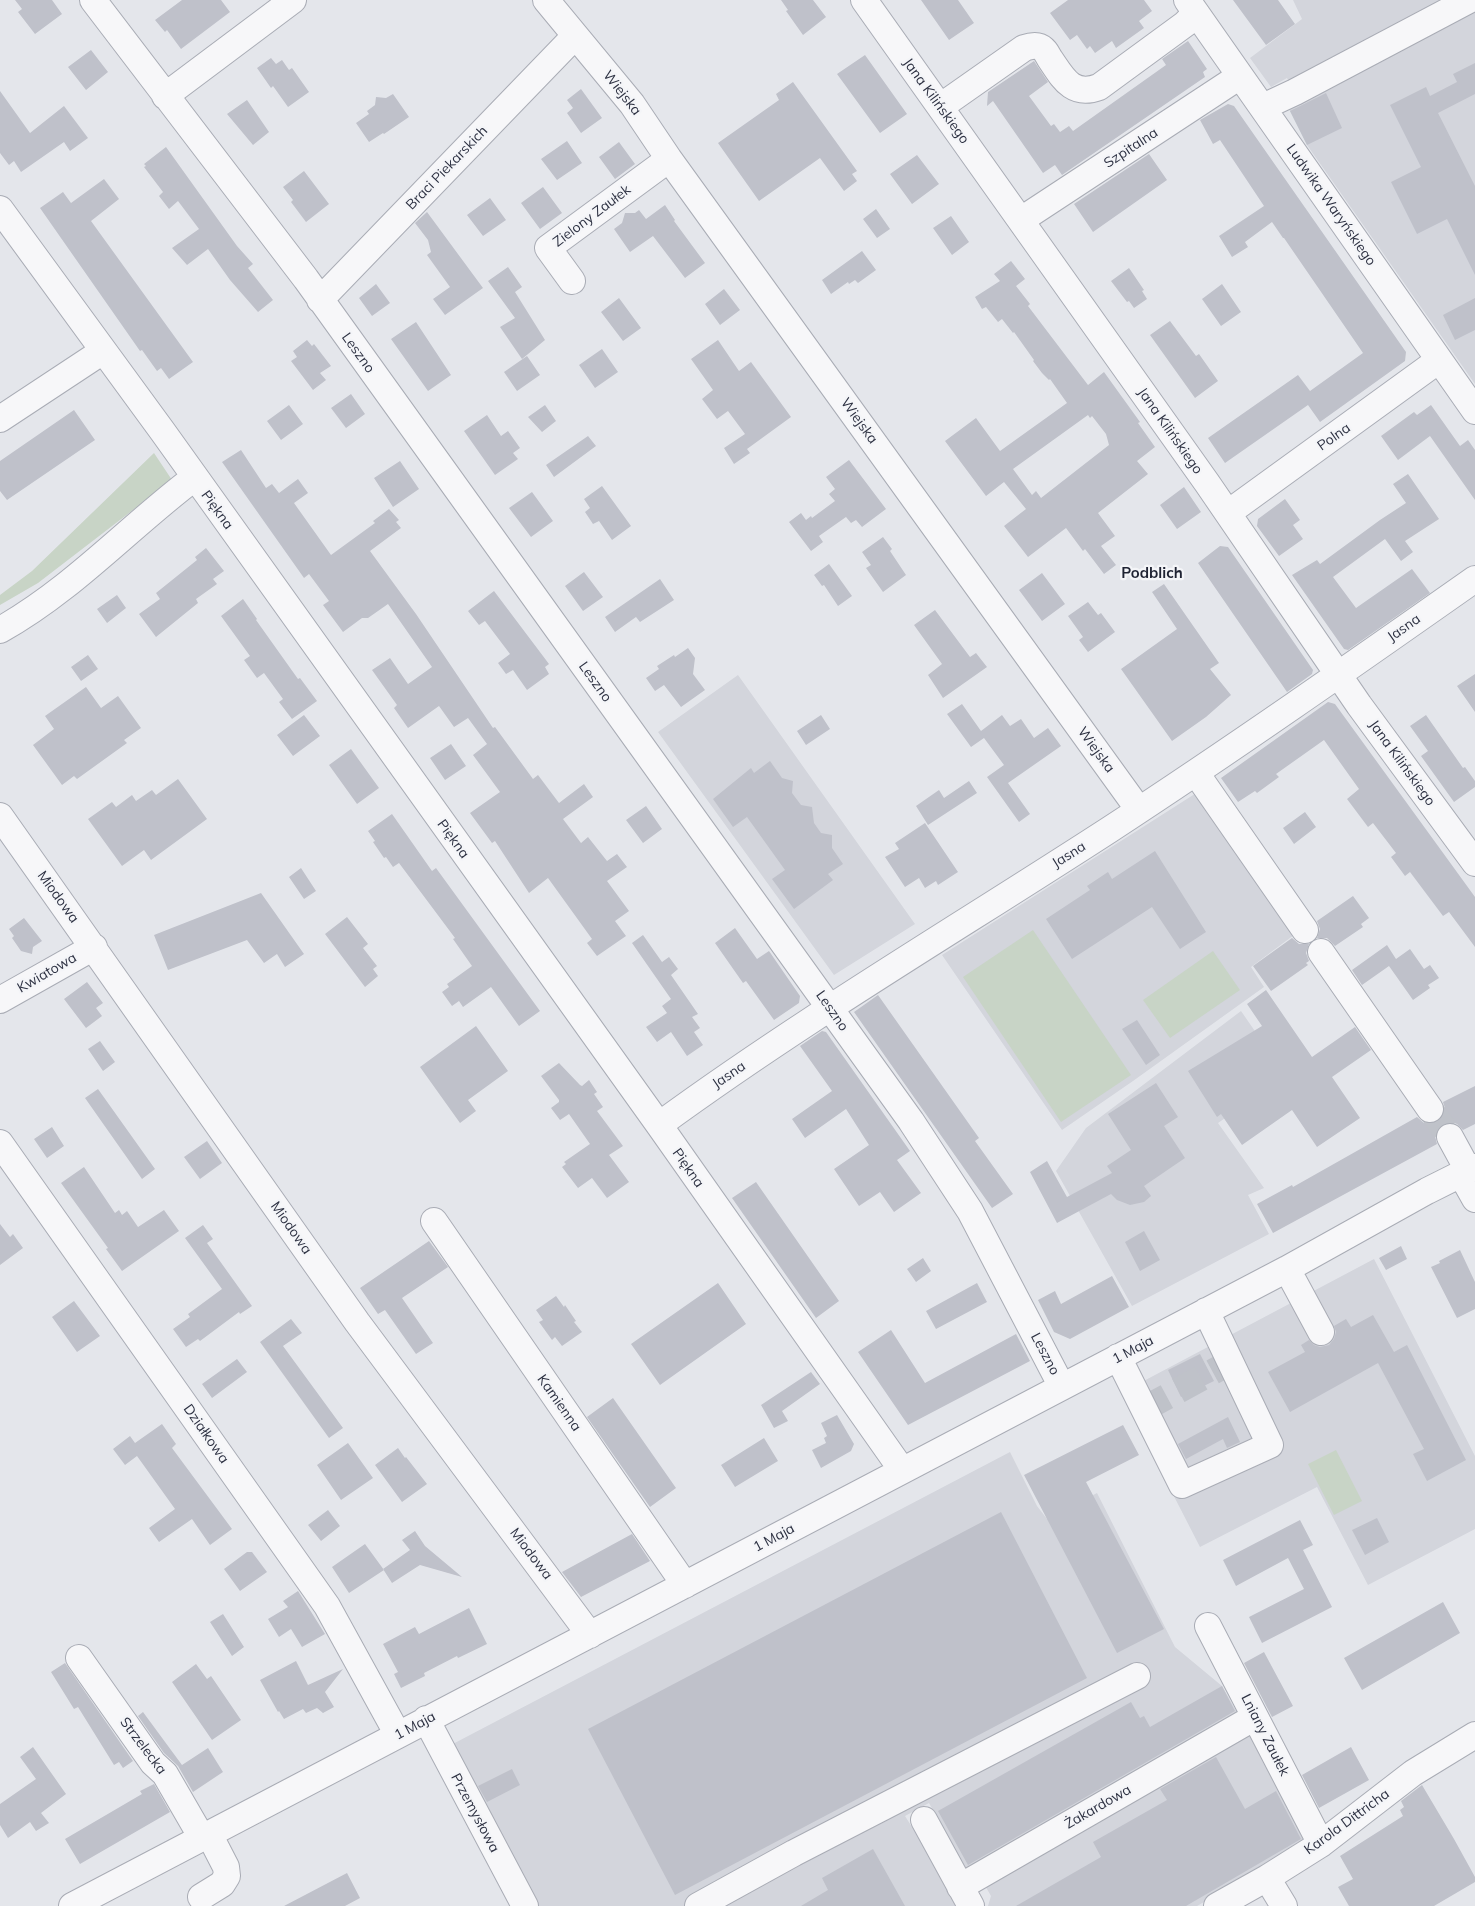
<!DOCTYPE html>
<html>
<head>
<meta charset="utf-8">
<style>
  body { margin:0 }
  canvas { display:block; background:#e4e6eb }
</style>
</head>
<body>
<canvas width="1475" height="1906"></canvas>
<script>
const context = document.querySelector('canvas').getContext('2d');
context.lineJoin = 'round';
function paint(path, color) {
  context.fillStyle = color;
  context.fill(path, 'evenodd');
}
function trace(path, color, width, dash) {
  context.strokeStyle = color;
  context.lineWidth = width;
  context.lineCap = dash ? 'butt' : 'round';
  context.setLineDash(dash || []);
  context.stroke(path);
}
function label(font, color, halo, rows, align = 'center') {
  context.font = font + ' Mulish,sans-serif';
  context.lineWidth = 4.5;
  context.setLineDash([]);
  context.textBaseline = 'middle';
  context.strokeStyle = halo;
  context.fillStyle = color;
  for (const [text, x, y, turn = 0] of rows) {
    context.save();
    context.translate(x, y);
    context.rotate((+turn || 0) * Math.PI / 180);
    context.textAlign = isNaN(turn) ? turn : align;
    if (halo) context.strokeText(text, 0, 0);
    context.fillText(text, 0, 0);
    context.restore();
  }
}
const built = new Path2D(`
  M1293 0H1475V384L1307 145 1289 109 1301 103 1287 78 1271 87 1250 58 1302 19Z
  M738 675 915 924 834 975 658 732Z
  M1201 790 1298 932 1251 967 1264 987 1133 1081 1062 1130 942 955Z
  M1241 1011 1286 1076 1218 1123 1264 1188 1248 1195 1269 1234 1132 1306 1056 1171 1086 1128Z
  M1374 1259 1475 1456V1529L1368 1585 1317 1487 1200 1547 1121 1393Z
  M1010 1452 1037 1506 1047 1519 1097 1493 1175 1647 1222 1686 1308 1837 1302 1846 1197 1906H988L991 1896 975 1868 967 1872 929 1803 905 1816 941 1873 956 1906H532L449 1746Z`);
const green = new Path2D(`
  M154 453 172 480 38 583 0 605V595L32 571Z
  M1033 930 1131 1075 1061 1122 963 977Z
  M1213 951 1240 990 1170 1038 1143 1000Z
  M1336 1450 1362 1501 1334 1515 1308 1464Z`);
const building = new Path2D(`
  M15 0H52L62 14 35 34 18 12 22 9Z
  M182 0H221L230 12 181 49 167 30 165 32 155 20Z
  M781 0H813L826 17 803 35 786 11 788 10Z
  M921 0H958L974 23 949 40Z
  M1068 0H1144L1152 11 1139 21 1144 28 1116 48 1112 41 1095 53 1090 46 1087 49 1077 35 1070 40 1050 13Z
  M1233 0H1278L1295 24 1266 45Z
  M1188 41 1207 69 1203 72 1205 77 1062 175 1055 165 1043 173 993 101 987 106 988 92 1034 61 1048 82 1029 96 1051 126 1054 124 1060 132 1069 126 1073 131 1166 65 1162 59Z
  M91 50 108 72 86 90 68 67Z
  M865 55 907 114 880 133 837 74Z
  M271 58 276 64 282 60 289 70 292 68 309 92 288 107 273 86 271 88 257 68Z
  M1475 63V94L1438 113 1475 186V275L1447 219 1417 234 1391 182 1421 167 1390 105 1426 87 1430 96 1457 82 1453 74Z
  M793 82 857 171 852 174 857 181 844 191 820 158 759 201 718 143 779 100 776 94Z
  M581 89 602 118 581 133 567 113 573 108 567 100Z
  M0 91 30 133 64 106 88 138 70 151 64 142 21 172 14 161 9 165 0 153Z
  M1326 93 1342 128 1307 145 1290 111Z
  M393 94 409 117 384 134 383 133 369 142 356 123 369 114 367 111 375 105 376 97 386 98Z
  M247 100 269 132 253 145 227 114Z
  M1228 104 1234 106 1406 352 1405 361 1320 422 1308 405 1225 463 1208 438 1298 375 1310 391 1363 353 1284 238H1283L1272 222 1245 242 1248 247 1232 257 1219 236 1264 206 1220 140 1213 144 1200 120Z
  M567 141 582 163 557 180 541 159Z
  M619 142 635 164 615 179 599 157Z
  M166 147 237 246 253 264 248 268 273 300 258 312 230 280 208 249 187 265 172 248 199 229 178 201 169 209 159 196 163 192 144 167 146 166 144 164Z
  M1149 154 1167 180 1093 232 1074 204Z
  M917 155 939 184 912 204 890 174Z
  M304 171 329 204 306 222 291 202 293 200 283 187Z
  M104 179 119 199 91 221 193 362 169 379 161 368 157 371 142 350 140 351 40 208 63 192 71 203Z
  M543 187 562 213 540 229 521 203Z
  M490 198 506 220 483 236 467 215Z
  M665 205 675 220 674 221 705 263 685 278 653 236 630 252 614 229 622 223 625 213H635L639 210 646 219Z
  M876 209 890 229 877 238 863 219Z
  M427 212 483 288 445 315 433 299 450 287 427 255 431 252 428 240 415 223Z
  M951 216 969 242 952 255 933 228Z
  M862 251 876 270 858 283 855 280 849 284 848 282 831 294 822 280Z
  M1011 261 1025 279 1016 286 1030 304 1028 306 1088 385 1104 372 1140 422 1138 423 1155 447 1137 461 1148 474 1098 513 1115 536 1101 546 1116 565 1104 574 1085 549 1083 551 1066 528 1028 557 1004 526 1026 509 1004 482 986 496 945 441 976 418 1000 451 1067 403 1050 379 1049 380 1042 373 1033 361 1034 360 1014 332 1013 333 1002 319 998 322 986 307 982 309 975 297 1000 281 994 274ZM1088 415 1090 418 1092 416 1106 434 1109 445 1041 498 1036 491 1032 495 1013 469Z
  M508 267 522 287 515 292 545 340 522 359 500 327 515 318 488 281Z
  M1129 268 1144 290 1142 291 1147 299 1134 308 1129 301 1127 302 1111 281Z
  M376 284 390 303 372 316 359 298Z
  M1222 284 1241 312 1221 326 1202 299Z
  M724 289 740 310 720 325 705 304Z
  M619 298 641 328 623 341 601 312Z
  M1475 298V330L1455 340 1443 315Z
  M1170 321 1196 356 1199 354 1218 381 1195 398 1150 335Z
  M416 322 451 375 428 391 391 339Z
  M307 340 312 346 314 344 331 366 320 373 326 380 313 390 291 361 297 357 293 351Z
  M718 340 739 371 751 362 791 417 747 449 750 453 734 464 724 448 745 434 728 411 717 419 702 399 713 390 691 359Z
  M602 349 618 372 595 388 579 365Z
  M527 356 540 375 517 391 504 372Z
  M351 394 365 414 346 428 331 408Z
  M289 405 303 424 281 440 267 421Z
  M545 405 556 421 542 432 528 417Z
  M1431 405 1460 446 1468 440 1475 450V500L1430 436 1398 460 1381 436 1414 412 1417 415Z
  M74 410 95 440 7 500 0 491V461Z
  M487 415 501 436 508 431 520 448 513 453 518 459 495 475 464 431Z
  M588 436 596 446 554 477 546 465Z
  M241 450 266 488 272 484 279 493 298 479 308 493 294 503 331 555 375 523 373 521 389 509 399 520 396 522 401 528 370 551 416 614 493 728 495 727 533 779 538 775 559 803 584 784 593 797 563 819 581 843 588 837 607 861 617 854 627 867 607 881 629 911 615 921 626 936 597 956 587 943 592 939 548 878 529 893 495 841 492 843 470 813 500 792 473 755 487 744 468 718 454 727 439 706 408 728 394 708 397 705 372 670 390 658 408 684 432 667 388 604 368 618H362L343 632 323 605 329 601 309 574 304 578 222 462Z
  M849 460 886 509 862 527 856 520 851 523 846 517 819 536 823 542 811 551 789 522 801 513 806 520 811 516 812 518 835 501 829 494 835 489 826 477Z
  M400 461 419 489 393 507 374 478Z
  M1408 474 1439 519 1405 541 1413 552 1401 561 1385 539 1333 577 1356 608 1412 569 1430 593 1348 650 1344 649 1292 575 1317 560 1320 564 1380 520 1406 503 1393 484Z
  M602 486 631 526 612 540 599 521 593 524 585 512 590 508 584 499Z
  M1184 487 1201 512 1177 529 1160 505Z
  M532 492 553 521 531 537 509 508Z
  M1285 499 1300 520 1293 525 1303 539 1279 556 1257 526 1258 519Z
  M883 537 892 549 890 551 906 575 883 592 866 568 871 565 862 552Z
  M1220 546 1228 547 1313 670 1312 674 1287 692 1198 563Z
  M206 548 224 571 213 579 217 584 196 599 198 603 156 637 139 614 160 599 156 593 197 560 195 557Z
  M829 564 852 596 838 606 824 585 822 586 814 575Z
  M584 572 603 597 583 611 565 586Z
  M1042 573 1065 604 1042 621 1019 590Z
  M660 579 674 600 640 622 636 617 615 632 605 617Z
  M1164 584 1219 663 1210 669 1231 695 1206 717 1172 741 1121 669 1177 629 1152 592Z
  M494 591 549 664 545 667 549 674 527 690 513 670 506 674 498 663 510 654 485 621 479 625 468 611Z
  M117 595 126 608 107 623 97 609Z
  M243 599 257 619 256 620 298 679 300 678 317 701 292 719 279 702 283 699 264 673 257 678 244 660 250 656 221 616Z
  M1088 602 1098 615 1101 613 1115 632 1088 652 1079 640 1083 637 1068 616Z
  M935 610 970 657 976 653 987 667 943 698 928 675 942 664 914 625Z
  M688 648 695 658 693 674 705 690 681 707 664 685 655 691 646 678 659 669 657 666 674 655 675 657Z
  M88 655 98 669 81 681 71 667Z
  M1475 674V712L1457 686Z
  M86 687 101 708 118 696 141 728 124 740 127 743 77 779 74 776 62 785 33 745 54 729 45 716Z
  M1328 702 1335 704 1475 897V947L1449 912 1443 916 1410 872 1405 876 1391 857 1396 853 1373 823 1368 827 1347 799 1359 789 1324 740 1276 774 1279 777 1257 793 1255 791 1238 802 1221 778Z
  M962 704 981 731 1002 715 1010 726 1021 719 1034 738 1048 728 1061 746 1008 783 1030 814 1019 822 987 777 1004 765 984 738 971 747 947 714Z
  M304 715 320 736 293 756 277 735Z
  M821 715 830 729 806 745 797 731Z
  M1426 715 1463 768 1465 767 1475 781V787L1454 802 1421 756 1428 751 1410 726Z
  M451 744 466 766 445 780 430 758Z
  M351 749 379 788 357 804 329 765Z
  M770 761 782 778 793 781 792 793 801 805 812 807 814 823 821 833 832 835V848L843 864 828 874 833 880 794 909 772 879 785 870 747 817 733 827 713 799 751 768 754 773Z
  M178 779 207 819 151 860 144 850 122 866 88 819 112 802 116 807 132 795 136 801 152 790 156 795Z
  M969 781 977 793 928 825 916 806 939 790 944 798Z
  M646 806 662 829 643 843 626 820Z
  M1305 812 1316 827 1294 844 1283 828Z
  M392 814 432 871 436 868 540 1011 519 1026 491 987 463 1007 459 1001 452 1006 442 992 449 987 447 984 472 966 453 939 455 938 399 863 393 867 386 857 384 858 373 842 375 841 368 831Z
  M925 823 958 872 938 885 936 881 925 888 919 878 905 887 885 857 899 849 895 843Z
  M1155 851 1206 932 1180 949 1152 907 1072 959 1046 919 1090 890 1087 886 1108 872 1112 879Z
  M301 868 316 891 304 899 289 877Z
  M261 893 304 954 285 967 277 954 264 963 247 940 168 970 154 935Z
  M1353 896 1369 918 1361 924 1363 927 1335 946 1327 938H1317L1320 929 1317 921Z
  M347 917 368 944 363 948 377 966 373 969 378 976 365 987 325 934Z
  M24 918 42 941 33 947 32 954 21 951 12 938 14 936 9 929Z
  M735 928 757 959 769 951 800 996 799 1003 774 1020 746 981 743 983 715 943Z
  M643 935 662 962 669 957 678 969 671 975 698 1014 692 1017 700 1028 694 1032 703 1045 687 1056 671 1032 657 1042 646 1027 667 1013 662 1006 671 999 632 943Z
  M1292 938 1299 944H1309L1306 953 1309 961 1306 963 1308 965 1271 991 1253 966Z
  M1387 945 1396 959 1410 949 1424 969 1430 965 1439 978 1428 985 1430 988 1413 1000 1389 966 1362 985 1352 970Z
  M87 982 103 1003 96 1008 102 1016 86 1028 64 999Z
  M1266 990 1312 1057 1355 1027 1371 1050 1332 1077 1360 1118 1317 1147 1292 1110 1242 1145 1221 1114 1217 1117 1188 1071 1262 1026 1247 1004Z
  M878 995 979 1138 975 1141 1013 1194 992 1208 854 1012Z
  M1137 1020 1160 1055 1146 1065 1122 1029Z
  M476 1026 508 1071 468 1100 476 1111 460 1123 420 1067Z
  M822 1031 826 1032 910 1151 897 1160 921 1193 894 1212 880 1192 859 1206 834 1169 869 1145 846 1109 805 1138 792 1119 832 1091 800 1046Z
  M100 1041 115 1062 103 1071 88 1049Z
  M559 1063 580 1085 582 1086 589 1080 597 1092 594 1094 603 1107 597 1111 623 1146 609 1155 629 1182 607 1198 592 1178 578 1188 562 1167 566 1164 564 1162 590 1144 569 1114 560 1120 551 1108 559 1102V1100L541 1076Z
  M1156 1083 1178 1117 1164 1126 1185 1158 1144 1186 1151 1196 1144 1202 1130 1205 1117 1200 1111 1194 1057 1223 1030 1172 1047 1161 1067 1197 1112 1173 1107 1166 1131 1150 1108 1114Z
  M1475 1086V1124L1463 1130 1457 1124 1451 1122 1443 1124 1437 1130 1435 1136 1437 1144 1273 1233 1257 1204 1292 1185 1293 1187 1417 1117 1424 1123 1432 1124 1438 1122 1444 1115 1445 1108 1443 1102Z
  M98 1089 155 1169 142 1179 85 1098Z
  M52 1127 64 1146 47 1158 34 1139Z
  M207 1141 222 1163 200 1179 184 1157Z
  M84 1167 115 1213 119 1210 122 1215 127 1211 138 1227 164 1210 179 1231 122 1271 106 1249 108 1248 61 1183Z
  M756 1182 839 1301 816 1318 732 1198Z
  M0 1224 10 1237 13 1234 23 1248 0 1265Z
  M203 1225 213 1239 207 1243 252 1306 240 1314 239 1312 200 1341 198 1339 186 1347 173 1329 190 1317 188 1314 222 1289 185 1238Z
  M1144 1231 1160 1260 1140 1271 1125 1242Z
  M429 1241 448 1267 402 1298 433 1343 416 1354 385 1310 378 1314 360 1288Z
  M1401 1246 1407 1259 1386 1270 1379 1258Z
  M1460 1250 1475 1282V1309L1457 1318 1431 1267 1440 1263 1439 1261Z
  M923 1258 931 1271 916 1282 907 1269Z
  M1112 1276 1129 1307 1070 1339 1054 1332 1038 1300 1055 1291 1061 1304Z
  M718 1283 746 1324 660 1385 631 1344Z
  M977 1283 987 1302 936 1329 926 1311Z
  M556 1296 564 1307 565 1305 576 1321 574 1322 582 1332 562 1346 555 1337 552 1340 539 1322 543 1320 536 1310Z
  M74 1301 100 1336 77 1352 52 1317Z
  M1373 1315 1394 1352 1407 1345 1466 1460 1427 1481 1413 1454 1424 1449 1378 1363 1290 1412 1268 1372 1305 1352 1301 1345 1309 1340 1314 1345 1320 1347 1329 1345 1334 1339 1336 1332 1334 1326 1346 1319 1351 1327Z
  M291 1319 302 1333 283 1346 343 1428 329 1438 260 1342Z
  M891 1330 925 1383 1016 1334 1030 1361 908 1425 858 1352Z
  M1200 1354 1214 1381 1181 1397 1168 1370Z
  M237 1359 247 1372 212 1398 202 1384Z
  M811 1372 820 1384 782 1411 788 1421 774 1428 761 1405Z
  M613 1398 676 1488 650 1507 587 1417Z
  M837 1415 854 1444 851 1451 821 1468 812 1450 826 1443 824 1438 827 1436 821 1423Z
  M1228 1417 1240 1442 1227 1448 1223 1439 1186 1459 1178 1444Z
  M162 1424 176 1444 172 1448 232 1529 210 1545 192 1519 159 1542 149 1528 175 1509 137 1456 125 1465 113 1449 130 1436 135 1443Z
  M1123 1425 1139 1455 1086 1482 1164 1629 1117 1653 1024 1475Z
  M764 1438 778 1461 735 1487 721 1465Z
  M348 1443 373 1478 341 1500 317 1465Z
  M398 1448 405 1458 406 1457 427 1484 402 1502 375 1465Z
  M328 1510 340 1526 321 1541 308 1525Z
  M1001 1512 1087 1678 675 1895 588 1729Z
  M1377 1518 1389 1542 1365 1555 1352 1530Z
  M1300 1520 1313 1545 1303 1550 1332 1607 1262 1643 1249 1617 1304 1589 1288 1558 1236 1586 1223 1560Z
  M415 1531 425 1546 462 1577 420 1565 392 1583 383 1569 410 1550 402 1540Z
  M632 1534 650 1561 581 1597 562 1572Z
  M365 1544 384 1570 349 1593 332 1567Z
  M247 1552H252L267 1572 240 1591 224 1569Z
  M298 1591 325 1634 302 1647 291 1629 279 1637 268 1619 288 1607 283 1601Z
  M1443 1602 1460 1633 1362 1690 1344 1658Z
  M469 1608 487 1644 458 1658 457 1656 424 1673 425 1676 401 1688 394 1674 398 1672 383 1644 415 1627 419 1634Z
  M223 1614 244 1647 232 1656 210 1622Z
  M1264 1652 1293 1706 1272 1717 1244 1663Z
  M296 1661 308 1685 343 1669 325 1692 334 1707 323 1713 317 1708 306 1713 303 1709 284 1719 279 1711 278 1712 260 1680Z
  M65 1663 133 1761 123 1768 119 1762 114 1765 78 1707 74 1709 51 1672Z
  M196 1664 207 1679 211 1676 241 1720 212 1740 172 1682Z
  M1222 1686 1235 1711 968 1865 938 1811 1131 1702 1140 1718 1144 1716 1150 1727Z
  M143 1712 182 1765 208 1748 223 1772 193 1792 178 1766 164 1753 138 1716Z
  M33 1747 66 1794 41 1813 49 1823 36 1831 30 1822 8 1838 0 1825V1804L36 1779 20 1757Z
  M1351 1747 1369 1780 1319 1808 1302 1775Z
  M1216 1757 1245 1809 1276 1791 1301 1839 1186 1906H1016L1101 1857 1093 1842 1167 1800 1160 1789Z
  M512 1769 520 1785 487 1802 478 1786Z
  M154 1784 170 1812 80 1864 65 1839 142 1794 140 1791Z
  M1422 1785 1454 1839 1475 1877V1882L1434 1906H1349L1338 1887 1353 1879 1340 1856 1403 1816 1400 1810 1404 1807 1401 1801Z
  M873 1849 905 1906H801L828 1890 822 1878Z
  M347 1873 360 1898 345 1906H284Z`);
const minorTunnel = new Path2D(`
  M1430 1109 1450 1137
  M1144 1409 1231 1362`);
const minor = new Path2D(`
  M93 0 306 279 911 1121 970 1211 1062 1387
  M546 0 632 104 669 159 1139 810
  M864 0 1207 483 1359 705 1475 863
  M1187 0 1475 411
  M165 96 293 0
  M940 107 1024 48C1030 46 1038 44 1043 49 1046 51 1048 56 1050 59 1063 78 1072 97 1099 87L1185 24 1196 13
  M1263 107 1295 92 1469 0
  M0 209 163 432 659 1125 902 1470
  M1021 220 1240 76
  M572 281 548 248 669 159
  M320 300 575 36
  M0 419 103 351
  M1228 513 1439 360
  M0 630C72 590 129 527 194 478
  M1196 773 1305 930
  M0 816 357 1322 590 1635
  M1321 952 1430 1109
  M0 1000 94 947
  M659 1125C804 1019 958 928 1109 830 1233 749 1354 664 1475 579
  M1450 1137 1468 1170
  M0 1143 327 1606 398 1735
  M1461 1174 1475 1199
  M434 1221 685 1585
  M1287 1269 1321 1332
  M1118 1357 1182 1485 1270 1445 1206 1311
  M1208 1626 1321 1844
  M79 1658 153 1763 165 1774 202 1838
  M426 1719 525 1906
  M924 1820 971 1906
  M1267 1878 1284 1906
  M960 1887 1255 1717
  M201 1897 222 1884 227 1876 226 1867 209 1834
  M72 1906 1287 1269 1427 1191 1475 1167
  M698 1906 794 1853 1137 1676
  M1217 1906 1267 1878 1321 1844 1413 1773 1475 1735`);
const streetNames = [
  ["Wiejska",622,93,52],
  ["Jana Kilińskiego",936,101,54],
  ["Szpitalna",1131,148,-33],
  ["Braci Piekarskich",447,168,-46],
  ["Ludwika Waryńskiego",1331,205,55],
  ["Zielony Zaułek",592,216,-37],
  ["Leszno",358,353,54],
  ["Wiejska",859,421,54],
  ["Jana Kilińskiego",1170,431,55],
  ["Polna",1334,437,-35],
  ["Piękna",217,510,54],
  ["Jasna",1404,628,-35],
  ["Leszno",595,682,54],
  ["Wiejska",1096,750,54],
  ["Jana Kilińskiego",1402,763,54],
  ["Piękna",453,839,54],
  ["Jasna",1069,855,-32],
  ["Miodowa",58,897,54],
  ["Kwiatowa",47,973,-30],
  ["Leszno",832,1011,55],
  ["Jasna",729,1075,-34],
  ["Piękna",688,1168,55],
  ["Miodowa",291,1228,55],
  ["1 Maja",1133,1350,-28],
  ["Leszno",1045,1354,62],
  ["Kamienna",559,1403,55],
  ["Działkowa",206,1434,55],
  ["1 Maja",774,1538,-28],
  ["Miodowa",531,1554,53],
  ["1 Maja",415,1726,-28],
  ["Lniany Zaułek",1265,1735,63],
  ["Strzelecka",143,1746,53],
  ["Żakardowa",1098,1807,-30],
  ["Przemysłowa",475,1813,62],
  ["Karola Dittricha",1347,1822,-36]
];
const neighbourhoodNames = [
  ["Podblich",1152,573]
];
paint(built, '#d3d5dc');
paint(green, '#c8d4c6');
paint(building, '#bfc1ca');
trace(minorTunnel, '#bfc2c9', 26, [26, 13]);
trace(minor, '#a9acb5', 28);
trace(minor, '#f7f7f9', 26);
label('14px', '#2d3142', '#f4f5f8', streetNames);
label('bold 15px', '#1f2333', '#f4f5f8', neighbourhoodNames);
</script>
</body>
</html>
